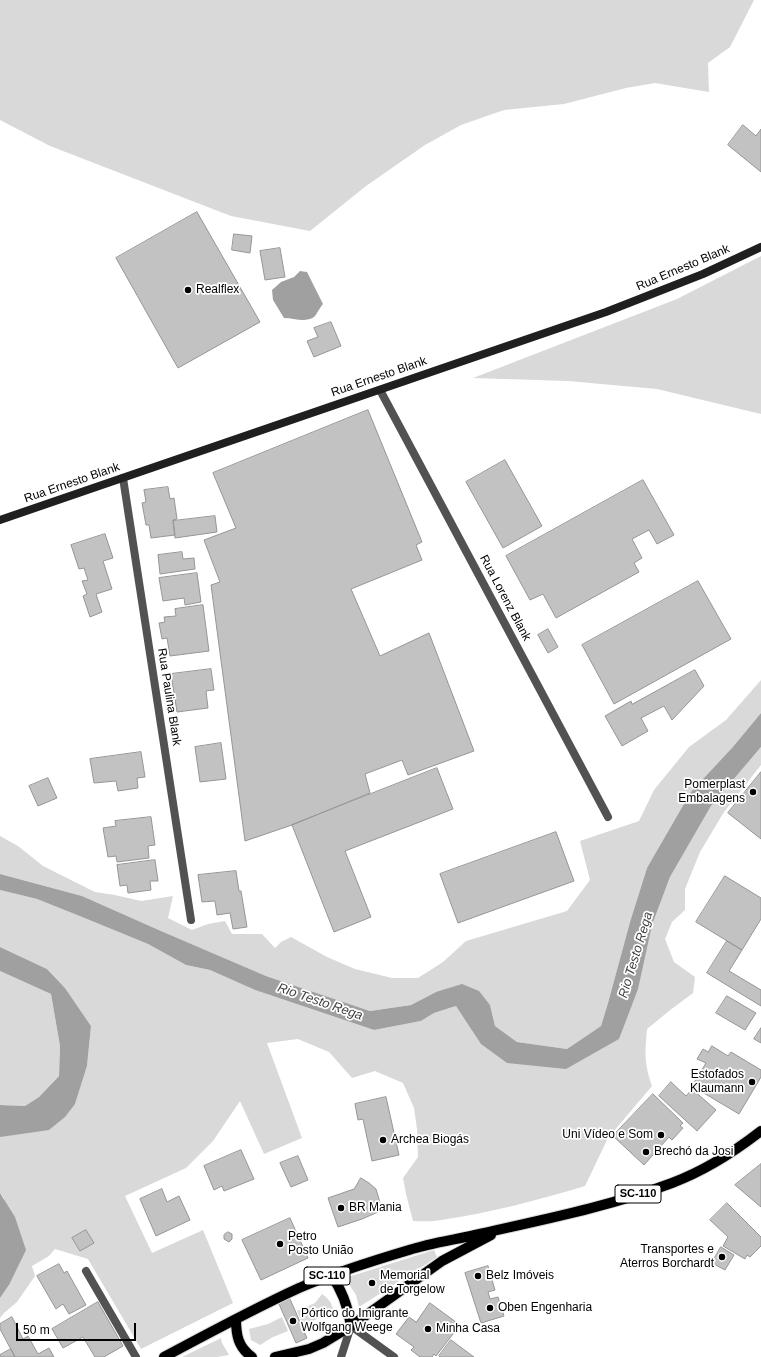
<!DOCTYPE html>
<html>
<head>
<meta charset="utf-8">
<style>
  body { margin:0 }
  #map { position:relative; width:761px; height:1357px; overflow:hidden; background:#fff; font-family:Arial,sans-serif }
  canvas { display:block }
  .scale { position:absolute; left:16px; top:1323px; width:120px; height:18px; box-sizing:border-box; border:2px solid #000; border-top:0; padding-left:5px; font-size:12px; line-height:14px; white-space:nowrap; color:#000; -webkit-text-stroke:3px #fff; paint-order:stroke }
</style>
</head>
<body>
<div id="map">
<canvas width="761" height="1357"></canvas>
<div class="scale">50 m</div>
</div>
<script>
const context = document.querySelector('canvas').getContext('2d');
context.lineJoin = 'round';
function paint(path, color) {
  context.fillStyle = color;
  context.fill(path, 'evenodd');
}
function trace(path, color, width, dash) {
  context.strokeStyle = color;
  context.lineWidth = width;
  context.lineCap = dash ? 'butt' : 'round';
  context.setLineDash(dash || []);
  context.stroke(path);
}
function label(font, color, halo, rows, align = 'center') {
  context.font = font + ' Arial,sans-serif';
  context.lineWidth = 3.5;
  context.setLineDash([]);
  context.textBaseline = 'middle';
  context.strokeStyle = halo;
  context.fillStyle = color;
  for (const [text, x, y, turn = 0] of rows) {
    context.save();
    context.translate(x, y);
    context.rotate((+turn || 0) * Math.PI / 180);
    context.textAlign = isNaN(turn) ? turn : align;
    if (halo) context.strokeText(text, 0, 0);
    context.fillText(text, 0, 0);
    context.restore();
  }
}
const green = new Path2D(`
  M0 0H754L730 47 708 63 709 92 655 83 626 88 564 104 504 110 461 125 425 145 366 186 310 231 231 216 50 146 0 120Z
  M761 256V414L657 389 568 381 473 378 677 299Z
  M761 680V713L732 748 647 868 630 922 608 1003 601 1026 567 1049 517 1042 495 1026 490 1005 436 992 411 1005 370 1011 266 976 161 931 82 896 0 874V836L18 846 43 866 95 892 115 895 141 901 173 896 168 918 192 930 208 924 225 921 232 934H262L275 948 281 942 291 937 327 957 355 969 392 978H418L443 962 466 941 567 911 590 880 580 841 639 821 654 790 689 747 726 720Z
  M761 747V765L724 812 700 852 685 889V910L672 922 665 939 674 962 695 977 693 993 669 1011 647 1029C645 1052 644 1063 652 1086L608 1138 585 1186C538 1200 490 1213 441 1220 432 1222 422 1221 413 1221L406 1194 403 1178 418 1157 417 1129 414 1108 403 1083 375 1071 352 1078 329 1052 298 1039 267 1043 302 1138 264 1154 240 1101 213 1141 186 1168 125 1196 152 1253 203 1230 233 1303 141 1349 88 1259 55 1249 49 1256 32 1266 35 1276 17 1302 4 1313 0 1318V1298L9 1285 4 1198 0 1193V1137L75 1104 87 1066 91 1026 65 988 47 969 0 947V890L37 899 82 917 148 944 186 965 210 970 255 990 374 1030 421 1021 434 1013 456 1006 467 1021 507 1063 619 1039 652 925 670 877 711 806Z
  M0 971 51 994 60 1046 59 1076 39 1097 25 1106 0 1105Z
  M434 1250 437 1257 359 1307 356 1295 345 1278Z
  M322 1294C331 1300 333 1306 334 1316L322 1317 303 1325 297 1311 315 1303Z
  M282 1317 288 1331 273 1337 260 1345 251 1340 249 1329 268 1324Z
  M221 1338 222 1343 229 1355 217 1357H182Z`);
const water = new Path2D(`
  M300 271 307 272 323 304C320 307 317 314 314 317 305 323 294 318 284 318L273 300 272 290 281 282 294 277Z
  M761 713V747L711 806 670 877 652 925 638 989 619 1039 566 1069 507 1063 481 1044 456 1006 434 1013 421 1021 374 1030 255 990 210 970 186 965 148 944 82 917 37 899 0 890V874L82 896 161 931 266 976 370 1011 411 1005 436 992 462 984 479 991 490 1005 495 1026 517 1042 567 1049 601 1026 608 1003 630 922 647 868 691 792 732 748Z
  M0 947 47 969 65 988 91 1026 87 1066 75 1104 65 1117 49 1130 0 1137V1105L25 1106 39 1097 59 1076 60 1046 51 994 0 971Z
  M0 1193 15 1217 26 1250 9 1285 0 1298Z`);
const building = new Path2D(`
  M743 125 756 136 761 129V172L728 145Z
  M197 212 260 322 178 368 116 258Z
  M234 234 252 236 250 253 232 250Z
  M280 248 285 277 265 280 260 251Z
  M331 322 341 346 314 357 307 341 318 337 314 328Z
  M368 410 422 542 416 545 422 560 351 589 380 656 429 633 474 751 408 775 402 760 365 774 370 793 292 825 245 841 211 585 220 582 204 540 236 528 213 473Z
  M505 460 542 526 503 548 466 482Z
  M643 480 674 535 657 544 649 530 632 539 642 558 634 563 639 572 556 618 543 594 530 600 506 556Z
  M168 487 170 499 174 498 177 519 173 520 175 535 151 538 149 525H146L142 503 146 502 144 490Z
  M215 516 217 532 175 538 173 521Z
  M105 534 113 558 103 561 112 589 96 594 102 612 90 617 83 596 87 594 82 581 88 580 84 568 79 569 71 545Z
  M182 552 183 559 194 558 195 569 160 574 158 555Z
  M197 573 201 602 185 605 184 598 163 601 159 578Z
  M698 581 731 639 614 704 582 645Z
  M203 605 209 651 170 656 167 638 162 639 159 623 165 622 164 617 176 616 175 609Z
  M548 629 558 647 548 653 538 635Z
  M211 669 214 690 206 691 208 708 177 712 171 674Z
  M695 670 704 686 672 720 664 706 641 718 648 731 622 746 605 716 631 701 632 704Z
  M221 743 226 779 200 782 195 747Z
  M141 752 145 777 137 778 138 788 118 791 116 781 94 783 90 759Z
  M437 768 453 809 345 851 371 917 334 932 292 825Z
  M761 772V839L728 813Z
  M48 778 57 798 38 806 29 786Z
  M151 817 155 845 148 846 149 858 117 862 116 856 108 857 103 828 116 826 115 821Z
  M556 832 574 881 458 923 440 874Z
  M155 860 158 881H150L151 890 128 893 127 885 120 886 117 865Z
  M236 871 239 891H241L247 927 233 929 230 913 217 915 215 901 202 902 198 875Z
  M725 876 761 898V919L742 950 696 922Z
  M727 941 742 950 729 971 761 990V1006L707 973Z
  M727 996 756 1013 745 1030 716 1013Z
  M761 1028V1043L754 1039Z
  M712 1046 728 1056 731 1052 761 1070V1077L739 1114 692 1086 706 1063 697 1059 703 1049 708 1052Z
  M671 1082 686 1096 692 1089 716 1110 697 1131 659 1096Z
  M653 1094 683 1123 680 1126 683 1128 672 1140 669 1137 644 1165 613 1136Z
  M386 1097 399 1155 372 1161 363 1119 358 1120 355 1104Z
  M241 1150 254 1179 224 1191 222 1186 214 1190 204 1166Z
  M298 1156 308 1180 291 1187 280 1163Z
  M761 1164V1207L735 1185Z
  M361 1178 369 1183 376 1189 381 1206 378 1212 362 1219 338 1227 328 1198 354 1189Z
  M162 1189 167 1202 179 1196 190 1220 156 1236 140 1199Z
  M727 1203 761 1237V1246L750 1257 747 1255 745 1259 723 1246 728 1237 710 1220Z
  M290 1218 308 1258 261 1280 242 1240Z
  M86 1230 94 1243 80 1251 72 1238Z
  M228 1232 232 1234V1239L229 1242 224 1239V1235Z
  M721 1247 734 1255 725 1270 712 1263Z
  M59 1264 64 1273 67 1271 86 1305 69 1314 63 1304 56 1309 37 1276Z
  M488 1266 495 1290 488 1292 490 1299 498 1297 504 1316 481 1323 465 1273Z
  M290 1299 307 1338 296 1343 279 1304Z
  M98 1302 123 1346 104 1357H95L83 1337 63 1348 52 1329Z
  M430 1303 460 1325 436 1356 434 1354 432 1357H420L411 1350 414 1347 396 1334 409 1317 416 1322Z
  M12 1317 23 1339 28 1336 38 1354 49 1348 54 1357H15L0 1329V1324Z
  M451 1340 474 1357H441L439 1356Z
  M11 1349 15 1357H0V1355Z`);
const lane = new Path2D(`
  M86 1271 136 1357`);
const street = new Path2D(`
  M380 390 608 817
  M123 478 191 920
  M341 1357 351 1326 394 1357`);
const secondary = new Path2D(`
  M0 520 606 312 703 274 761 247`);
const primary = new Path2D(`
  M331 1275C343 1291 348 1307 351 1326
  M236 1319C236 1335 238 1347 252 1357
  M164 1357C209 1333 253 1309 299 1288 334 1273 372 1261 409 1250 430 1243 453 1240 475 1235 541 1220 608 1207 672 1183 704 1171 734 1152 761 1131
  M275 1357 309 1349 323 1343 351 1326 442 1261 491 1235`);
const markers = [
  [188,290,4,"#000"],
  [753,792,4,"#000"],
  [752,1082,4,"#000"],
  [661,1135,4,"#000"],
  [383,1140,4,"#000"],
  [646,1152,4,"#000"],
  [341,1208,4,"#000"],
  [280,1244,4,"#000"],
  [722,1257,4,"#000"],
  [478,1276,4,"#000"],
  [372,1283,4,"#000"],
  [490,1308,4,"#000"],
  [293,1321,4,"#000"],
  [428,1329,4,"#000"]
];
const shields = [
  [638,1194,46],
  [327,1276,46]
];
const shieldNames = [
  ["SC-110",638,1194],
  ["SC-110",327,1276]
];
const streetNames = [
  ["Rua Ernesto Blank",683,268,-23],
  ["Rua Ernesto Blank",379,377,-19],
  ["Rua Ernesto Blank",72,483,-19],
  ["Rua Lorenz Blank",505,598,62],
  ["Rua Paulina Blank",169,697,81]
];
const poiNames = [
  ["Realflex",196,290],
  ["Pomerplast",745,785,"right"],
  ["Embalagens",745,799,"right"],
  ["Estofados",744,1075,"right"],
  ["Klaumann",744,1089,"right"],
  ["Uni Vídeo e Som",653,1135,"right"],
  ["Archea Biogás",391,1140],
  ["Brechó da Josi",654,1152],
  ["BR Mania",349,1208],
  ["Petro",288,1237],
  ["Posto União",288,1251],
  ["Transportes e",714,1250,"right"],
  ["Aterros Borchardt",714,1264,"right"],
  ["Memorial",380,1276],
  ["de Torgelow",380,1290],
  ["Belz Imóveis",486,1276],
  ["Oben Engenharia",498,1308],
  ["Pórtico do Imigrante",301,1314],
  ["Wolfgang Weege",301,1328],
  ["Minha Casa",436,1329]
];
const waterNames = [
  ["Rio Testo Rega",636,955,-73],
  ["Rio Testo Rega",320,1002,19]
];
paint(green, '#d9d9d9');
paint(water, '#a0a0a0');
paint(building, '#c2c2c2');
trace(building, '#969696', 1);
trace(primary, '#dbdbdb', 12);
trace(lane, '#525252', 8);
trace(street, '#525252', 8);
trace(secondary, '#1f1f1f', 8);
trace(primary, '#000', 10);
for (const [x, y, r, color] of markers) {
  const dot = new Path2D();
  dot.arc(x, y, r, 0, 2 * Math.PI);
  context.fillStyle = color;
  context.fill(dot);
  trace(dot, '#fff', 1.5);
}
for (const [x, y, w] of shields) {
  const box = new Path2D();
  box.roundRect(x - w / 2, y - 9, w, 18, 3);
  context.fillStyle = '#fff';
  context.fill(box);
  trace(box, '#000', 1);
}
label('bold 11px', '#000', null, shieldNames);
label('12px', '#000', '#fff', streetNames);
label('12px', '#000', '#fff', poiNames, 'left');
label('italic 13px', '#414141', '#fff', waterNames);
</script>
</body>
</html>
